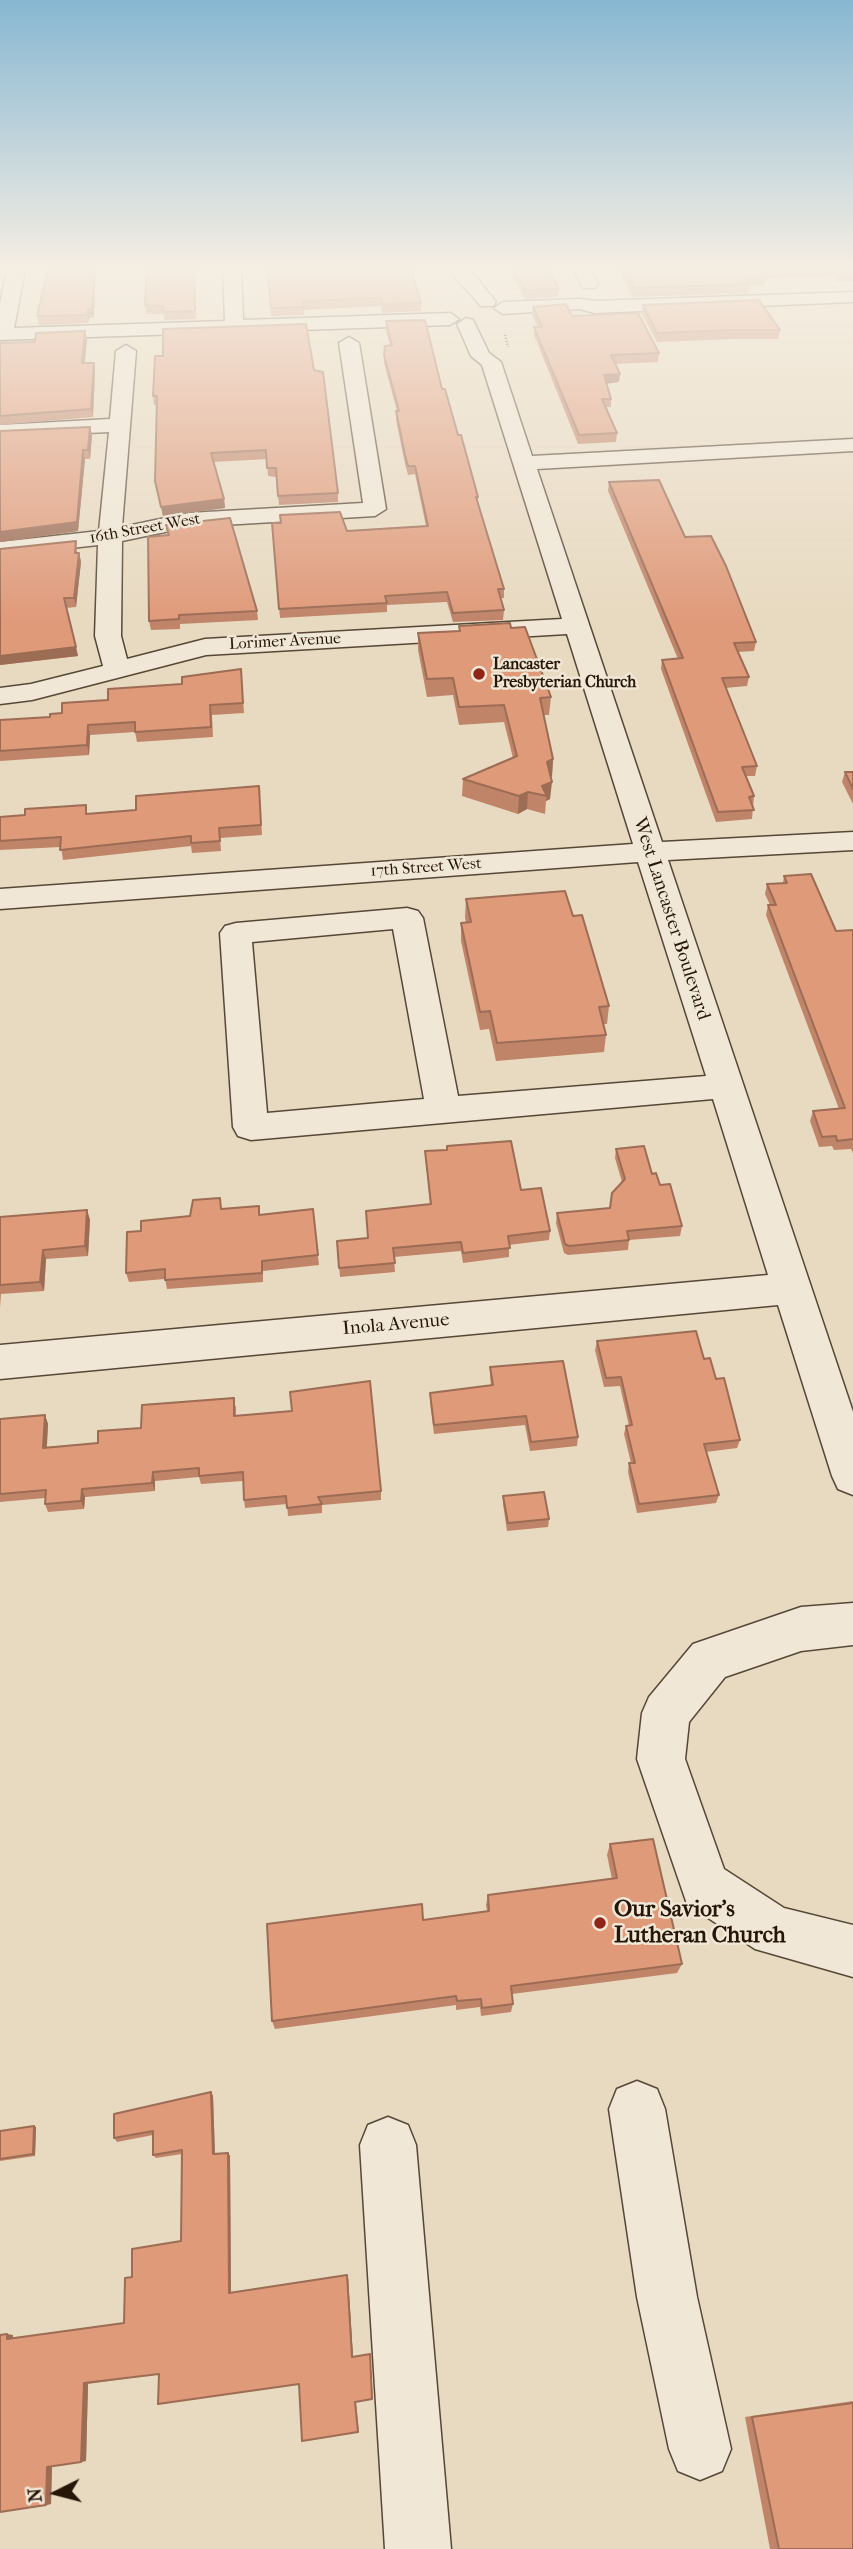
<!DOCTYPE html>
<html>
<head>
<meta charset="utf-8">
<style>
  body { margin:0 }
  #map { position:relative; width:853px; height:2549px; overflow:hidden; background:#e8dac1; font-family:"IM FELL French Canon",serif }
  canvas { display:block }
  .north { position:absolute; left:21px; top:2458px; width:70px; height:70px; -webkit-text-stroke:5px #f0e7d7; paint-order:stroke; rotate:264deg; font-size:19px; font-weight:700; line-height:28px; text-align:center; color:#261608 }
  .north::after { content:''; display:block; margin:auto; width:24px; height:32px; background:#261608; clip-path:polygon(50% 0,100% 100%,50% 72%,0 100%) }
</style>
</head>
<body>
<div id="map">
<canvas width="853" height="2549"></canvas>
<div class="north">N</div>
</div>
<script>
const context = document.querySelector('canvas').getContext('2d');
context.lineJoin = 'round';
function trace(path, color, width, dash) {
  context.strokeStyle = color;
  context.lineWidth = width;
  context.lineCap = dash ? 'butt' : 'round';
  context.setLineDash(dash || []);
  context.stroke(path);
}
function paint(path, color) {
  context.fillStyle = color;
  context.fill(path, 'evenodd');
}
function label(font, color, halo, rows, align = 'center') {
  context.font = font + ' "IM FELL French Canon",serif';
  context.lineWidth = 5;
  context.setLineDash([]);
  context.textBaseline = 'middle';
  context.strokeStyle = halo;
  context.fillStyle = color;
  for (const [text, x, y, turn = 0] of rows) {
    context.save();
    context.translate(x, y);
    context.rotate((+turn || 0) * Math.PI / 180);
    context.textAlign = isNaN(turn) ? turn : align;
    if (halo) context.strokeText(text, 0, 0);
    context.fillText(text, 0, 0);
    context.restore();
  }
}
const path = new Path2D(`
  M505 335 508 347`);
const minor = new Path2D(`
  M8 265H26L14 328 225 321 223 265H241L243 320 450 313 459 319 450 325 0 340V304Z
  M448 265H466L496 302 493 306H481C470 292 454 281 448 265Z
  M571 265H589L598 284 595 288H583Z
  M853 292V302L595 313 579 309 503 314 494 308 503 302 579 299 595 301Z
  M466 318 473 320 489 353 501 362 532 456 853 439V451L537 469 662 842 853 832V850L668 860 853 1412V1495L838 1489 832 1476 778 1305 0 1379V1345L768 1275 713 1099 251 1140 238 1136 233 1127 220 933 225 926 236 923 407 908 418 911 423 918 458 1096 706 1076 638 862 0 909V889L633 844 567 634 206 655 32 700 0 704V688L31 684 103 666 95 636 98 545 0 556V542L99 531 109 432 0 437V425L110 419 116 351 126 345 136 351 122 527 189 513 363 503 339 343 349 337 359 343 386 509 375 516 189 527 122 541 121 636 127 659 205 639 562 619 482 365 471 356 457 324ZM393 929 424 1099 267 1113 252 942Z
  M853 1603V1645L801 1651 725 1677 689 1722 685 1759 724 1869 784 1908 853 1925V1977L755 1949 687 1904 637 1759 642 1713 649 1697 693 1644 801 1607Z
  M637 2081 657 2089 665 2109 697 2297 731 2449 722 2471 700 2480 678 2471 669 2449 637 2297 609 2109 617 2089Z
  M388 2117 408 2125 416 2145 451 2549H385L360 2145 368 2125Z`);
const wall = new Path2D(`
  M49 265 94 317 89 318 88 323 39 325 37 316Z
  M195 265 196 319 164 320V314H146L145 305Z
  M266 265 421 303V311L382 313 381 306 304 310V315L271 316Z
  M508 265H547L559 289 558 297 525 299 512 276Z
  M612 265H853V281L838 282 834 276 766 279 765 285 749 286 748 293 633 297 620 272 616 273Z
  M643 305 780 330 778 339H734L657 342 642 314Z
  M533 307 572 316 659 353 658 362 615 364 619 382 606 384 611 399V407H606L617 433 616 442 578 444 534 335V327H538L532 315Z
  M386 321 442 389 478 497V504L504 589V598H500L504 610 503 620 453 622 447 602 387 605V612L280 618 272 523 347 531 426 526 415 474 408 475 405 464 396 420 397 411 384 363 385 346H390L386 330Z
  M85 331 87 340 84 363 95 371 93 417 0 425V343L35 342Z
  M314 370 338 493V502L279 505 276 477 268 476 267 459 213 462 224 499 225 508 163 516 155 481 157 405H154L153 396Z
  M90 427 92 435 90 459H85L78 531 0 542V431Z
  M609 482 685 537 756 642 754 651 738 652 749 677 747 686 725 688 757 766 755 776H746L754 796 752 819 716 822 661 669 662 660 678 659 608 491Z
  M166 525 257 611 258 620 180 624V629L151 630 149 621 167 535Z
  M76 541 77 553H79L81 562 76 607 66 608 78 656 0 665Z
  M459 626 511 628 551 697 549 715H544L553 759 552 776 551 777 550 799 546 801 545 814 527 809 518 814 462 796 463 779 513 758 504 722 459 725 453 695 427 697 418 650V633L459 631Z
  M241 669 244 713 212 715 213 737 137 742 135 732 90 735 89 755 0 761V720L50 717 108 700 182 684Z
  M845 772H853V804L842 782Z
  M259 786 262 835 220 838 221 851 192 853 191 846 63 860 61 847 0 850V817L88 814 136 810Z
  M784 876 836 931 853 930V1153L851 1149 834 1150 832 1146 819 1147 810 1121 813 1111 839 1109 766 915 768 905H770L765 894 767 884 783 883Z
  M466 899 573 916 609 1006 607 1024H604L606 1035 604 1052 496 1061 489 1029 480 1030 461 941V923H466L465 917Z
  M447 1146 521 1190 550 1231 549 1240 509 1245V1257L463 1263 461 1251 394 1257 395 1272 340 1277 337 1241 368 1238 430 1205 425 1151 446 1150Z
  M616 1149 652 1174 682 1226 680 1236 629 1240 628 1250 568 1255 564 1253 556 1223 557 1213 609 1208 622 1182 615 1158Z
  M222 1209 260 1215 313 1209 319 1265 263 1271V1282L167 1289 165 1279 129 1282 126 1273 141 1231 190 1216Z
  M87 1210 90 1220 88 1256 46 1259 44 1291 1 1294 0 1308V1217Z
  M597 1341 704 1359 716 1379 740 1440 737 1448 706 1452 719 1495 716 1503 637 1513 628 1472 629 1463H631L624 1434 626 1426H629L620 1386 604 1387 595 1350Z
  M490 1367 578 1437 577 1446 530 1451 525 1425 434 1434 430 1402V1393L491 1386 490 1376Z
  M236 1406V1416L381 1491V1500L322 1505V1513L288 1516 287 1504 245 1508 244 1500 243 1481 201 1484 199 1477 155 1481V1491L85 1497 84 1509 48 1512 45 1504V1498L0 1502V1419L45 1415 48 1424 47 1447 98 1443 141 1428Z
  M503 1496 549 1519 548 1527 507 1531 503 1504Z
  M610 1844 682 1964 677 1973 512 1994 513 2004 511 2012 481 2016 480 2007 456 2010V2005L275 2029 272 2021 423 1920 487 1911 486 1905 488 1895 612 1879 607 1855Z
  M211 2092 213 2096 215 2154 228 2153 230 2156 231 2292 348 2277 353 2357 370 2354 373 2399 356 2402 359 2432 299 2385 159 2374 88 2384 86 2461 52 2466 51 2504 0 2512 13 2335V2338L124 2323 132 2277 181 2241 182 2154 156 2158 153 2155V2135L117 2142 114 2138Z
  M34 2126 36 2127 35 2156 0 2161V2131Z
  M853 2401V2549H770L745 2417Z`);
const shadedWall = new Path2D(`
  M95 265H96L94 317 89 318 88 323 87 315Z
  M85 331 87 340 84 371 82 363Z
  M94 363 95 371 93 417 91 409Z
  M620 374 619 382 603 384 604 375Z
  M90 427 92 435 90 459 88 450Z
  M83 450 85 459 78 531 0 542V532Z
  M224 499 225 508 163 516 161 507Z
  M79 553 81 562 76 607 74 598Z
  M76 647 78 656 0 665V656Z
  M88 725 90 735 89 755 87 745Z
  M553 759 552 776 546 779 547 762Z
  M552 782 550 799 546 801 547 796 542 786Z
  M528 792 527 809 518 814 519 796Z
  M87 1210 90 1220 88 1256 85 1246Z
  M43 1250 46 1259 44 1291 40 1282Z
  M45 1415 48 1424 46 1456 43 1448Z
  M153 1472 155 1481V1491L152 1483Z
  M82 1489 85 1497 84 1509 81 1501Z
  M211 2092 213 2096 215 2157 213 2154Z
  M34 2126 36 2127 35 2156 33 2154Z
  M228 2153 230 2156 231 2294 229 2293Z
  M347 2275 348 2277 353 2357H352Z
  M7 2334 13 2335V2339H7Z
  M84 2383 88 2384 86 2461 81 2462Z
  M52 2466 51 2504 46 2505 47 2467Z`);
const building = new Path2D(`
  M49 265H95L92 309H88L87 315 37 316Z
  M147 265H194L195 311 163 312V306L145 305Z
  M267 265H410L421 303 382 304 381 298 303 301 304 307 271 308Z
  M511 265H547L559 289 525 290Z
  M622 265H853V272H840L836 267 762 270 766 276 744 277 749 284 634 288Z
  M759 300 780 330H735L657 333 643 305Z
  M566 304 572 316 638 313 659 353 611 355 620 374 604 375 611 399H602L617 433 579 435 534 327H542L533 307Z
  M425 320 442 389H445L458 435H461L478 497H476L504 589H498L504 610 453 613 447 592 385 596 387 603 279 609 272 523H281L280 515 340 512 347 531 428 526 415 466H408L405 455 396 411H399L384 355 385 346 392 345 386 321Z
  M306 324 314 370 323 372 338 493 278 496 276 468H267L266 450 211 453 224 499 161 507 155 481 157 396H153L155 356H163V329Z
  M85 331 82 363H94L91 409 0 416V343L35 342 36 333Z
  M90 427 88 450H83L77 522 0 532V431Z
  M659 480 685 537 711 536 726 566 756 642 734 643 749 677 722 678 757 766 742 767 754 796 749 797 754 810 718 812 662 660 683 658 609 482Z
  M230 518 257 611 179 615V619L149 621 148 537 169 535 166 525Z
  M76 541 75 553H79L74 598H64L76 647 0 656V549Z
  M510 623 511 628 525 627 551 697 540 698 553 759 547 762 552 782 542 786 547 796 528 792 519 796 463 779 517 756 504 705 459 707 453 678 427 679 418 633 460 631 459 626Z
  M241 669 243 703 210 705 211 727 135 732V722L88 725 87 745 0 751V720L50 717V714L62 713V703L108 700V689L182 684V677Z
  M845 772H853V789Z
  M259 786 261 825 219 828 220 841 191 843V836L60 850 61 837 0 841V817L25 815V809L86 805V814L136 810V796Z
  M811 874 836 931 853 930V1139L837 1141 836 1136 822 1137 813 1111 845 1108 768 905H776L767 884 787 883 784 876Z
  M565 891 573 916 582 915 609 1006 599 1007 606 1035 497 1043 490 1011 480 1012 461 923 471 922 466 899Z
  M511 1141 521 1190 541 1188 550 1231 508 1236 510 1248 463 1253 461 1242 393 1248 395 1263 339 1268 337 1241 368 1238 366 1211 431 1204 425 1151 447 1150V1146Z
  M644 1146 652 1174 656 1173 660 1185 670 1184 682 1226 627 1231 629 1240 569 1246 565 1244 557 1213 610 1208 612 1193 625 1179 616 1149Z
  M220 1198 221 1209 259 1206V1215L313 1209 318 1255 262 1261V1273L165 1280V1269L126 1273 127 1232 141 1231V1221L190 1216 193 1200Z
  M87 1210 85 1246 43 1250 40 1282 0 1285V1217Z
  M696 1331 704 1359 710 1358 716 1379 724 1378 740 1440 704 1444 719 1495 639 1504 629 1463H635L626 1426 632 1425 621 1377 606 1378 597 1341Z
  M563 1361 578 1437 531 1442 526 1416 434 1425 430 1393 493 1385 490 1367Z
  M370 1381 381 1491 318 1497 322 1504 287 1508 286 1496 244 1500 243 1472 199 1476V1468L153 1472 152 1483 82 1489 81 1501 45 1504 46 1490 0 1494V1419L45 1415 43 1448 98 1443V1431L141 1428 142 1405 234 1398V1416L292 1411 290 1392Z
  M544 1492 549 1519 508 1523 503 1496Z
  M653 1839 682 1964 511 1986 513 2004 482 2008 481 1999 457 2001 456 1996 272 2021 267 1924 422 1904 423 1920 489 1911 488 1895 617 1878 610 1844Z
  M211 2092 213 2154 228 2153 229 2293 347 2275 352 2357 370 2354 372 2399 355 2402 358 2432 302 2441 299 2384 158 2404 159 2374 84 2383 81 2462 47 2467 46 2505 0 2512V2335L7 2334V2339L124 2323 125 2278 132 2277V2249L181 2241 182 2150 153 2155V2131L114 2138V2114Z
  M34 2126 33 2154 0 2159V2131Z
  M853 2403V2549H779L752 2417Z`);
const markers = [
  [479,674,7,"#8f2418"],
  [600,1923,7,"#8f2418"]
];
const farStreetnames = [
  ["16th Street West",145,529,-10],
  ["Lorimer Avenue",285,642,-3],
  ["17th Street West",426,868,-4]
];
const farPoinames = [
  ["Lancaster",493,665],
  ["Presbyterian Church",493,683]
];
const streetNames = [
  ["West Lancaster Boulevard",671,919,72],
  ["Inola Avenue",396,1325,-5]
];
const nearPoinames = [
  ["Our Savior's",614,1910],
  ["Lutheran Church",614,1936]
];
trace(minor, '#564736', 3);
trace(path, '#261608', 2.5, [1, 2]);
paint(minor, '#f0e7d7');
paint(wall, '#c08469');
paint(shadedWall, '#9c6c55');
paint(building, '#df9a7a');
trace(building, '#9c6c55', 2);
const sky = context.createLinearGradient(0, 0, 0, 622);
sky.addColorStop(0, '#87b7d2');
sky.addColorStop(0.43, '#f5eee3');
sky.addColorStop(1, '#f5eee300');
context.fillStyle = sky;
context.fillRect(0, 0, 853, 622);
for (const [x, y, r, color] of markers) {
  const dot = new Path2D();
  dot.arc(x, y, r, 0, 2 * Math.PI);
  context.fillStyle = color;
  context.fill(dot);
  trace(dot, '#f0e7d7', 2.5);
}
label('16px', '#261608', '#f0e7d7', farStreetnames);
label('bold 16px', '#261608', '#f0e7d7', farPoinames, 'left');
label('19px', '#261608', '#f0e7d7', streetNames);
label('bold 23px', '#261608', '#f0e7d7', nearPoinames, 'left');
</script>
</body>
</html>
